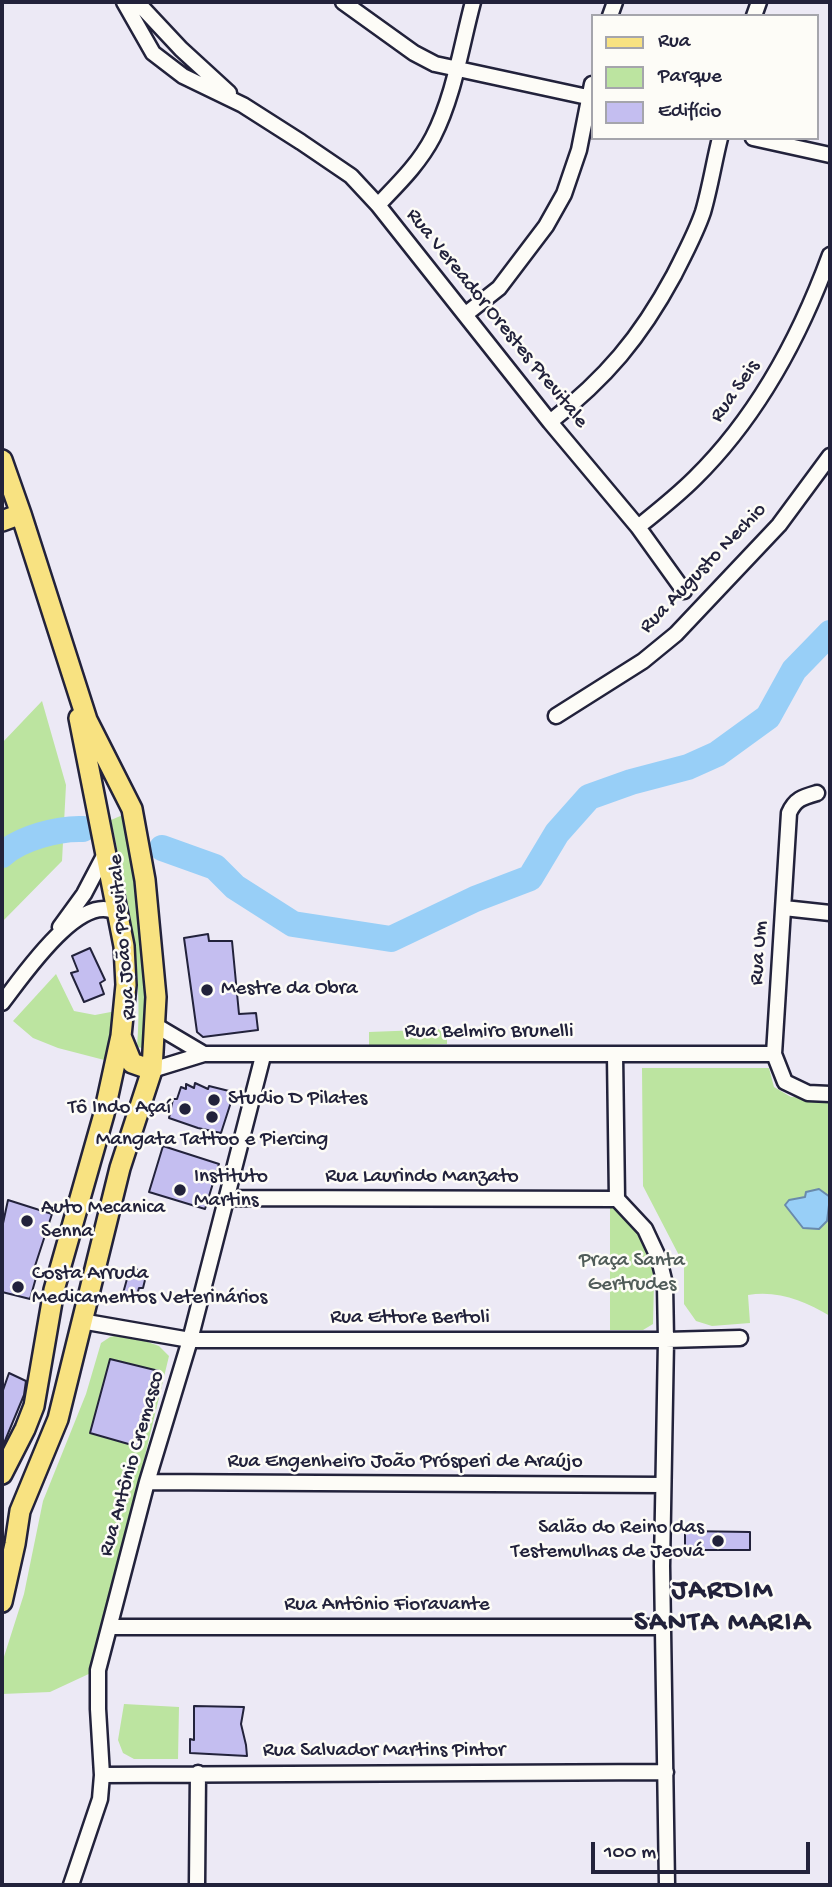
<!DOCTYPE html>
<html>
<head>
<meta charset="utf-8">
<style>
  body { margin:0 }
  #map { position:relative; width:832px; height:1887px; overflow:hidden; background:#ece9f5; font-family:"Gochi Hand",sans-serif }
  canvas { display:block }
  .frame { position:absolute; inset:0; border:4px solid #22223b; pointer-events:none }
  .legend { position:absolute; left:591px; top:14px; width:228px; height:126px; box-sizing:border-box; background:#fdfcf7; border:2px solid #a5a5ac; margin:0; padding:9px 12px; list-style:none; font-size:21px; color:#22223b }
  .legend li { display:flex; align-items:center; gap:14px; height:35px }
  .legend b { width:35px; border:2px solid #a5a5ac }
  .scale { position:absolute; left:591px; top:1842px; width:219px; height:32px; box-sizing:border-box; border:4px solid #22223b; border-top:0; padding-left:9px; font-size:21px; line-height:24px; white-space:nowrap; color:#22223b; -webkit-text-stroke:5px #fdfcf7; paint-order:stroke }
</style>
</head>
<body>
<div id="map">
<canvas width="832" height="1887"></canvas>
<div class="frame"></div>
<ul class="legend">
<li><b style="height:9px;background:#f8e281"></b>Rua</li>
<li><b style="height:19px;background:#bce4a0"></b>Parque</li>
<li><b style="height:19px;background:#c4bef0"></b>Edifício</li>
</ul>
<div class="scale">100 m</div>
</div>
<script>
const context = document.querySelector('canvas').getContext('2d');
context.lineJoin = 'round';
function paint(path, color) {
  context.fillStyle = color;
  context.fill(path, 'evenodd');
}
function trace(path, color, width, dash) {
  context.strokeStyle = color;
  context.lineWidth = width;
  context.lineCap = dash ? 'butt' : 'round';
  context.setLineDash(dash || []);
  context.stroke(path);
}
function label(font, color, halo, rows, align = 'center') {
  context.font = font + ' "Gochi Hand",sans-serif';
  context.lineWidth = 5;
  context.setLineDash([]);
  context.textBaseline = 'middle';
  context.strokeStyle = halo;
  context.fillStyle = color;
  for (const [text, x, y, turn = 0] of rows) {
    context.save();
    context.translate(x, y);
    context.rotate((+turn || 0) * Math.PI / 180);
    context.textAlign = isNaN(turn) ? turn : align;
    if (halo) context.strokeText(text, 0, 0);
    context.fillText(text, 0, 0);
    context.restore();
  }
}
const green = new Path2D(`
  M42 701 66 785 62 861 2 922V743Z
  M125 814 143 931 150 992 148 1049 137 1047C144 969 127 895 111 820Z
  M56 974 74 1011 95 1015 116 1011 112 1062 58 1048 33 1038 13 1021Z
  M447 1029V1044L369 1047V1032Z
  M642 1068H769L774 1087 791 1097 830 1098V1316C805 1301 778 1290 748 1295L750 1323 712 1326 696 1321 684 1304V1265L643 1186Z
  M610 1206 619 1208 626 1213 651 1248 654 1283 653 1324 643 1330H610Z
  M125 1334 159 1346 169 1356 93 1672 50 1692 2 1694V1663L24 1594 43 1501 86 1394 101 1343 110 1337Z
  M124 1704 179 1707 178 1759H134L123 1753 118 1740Z`);
const water = new Path2D(`
  M819 1189 830 1197 827 1221 819 1229 803 1228 785 1205 789 1200 805 1197 806 1192Z`);
const river = new Path2D(`
  M162 848 215 867 235 887 293 924 391 939 475 899 530 878 557 833 589 797 631 782 688 767 717 754 768 717 794 670 830 633
  M2 855C20 838 59 828 83 829`);
const building = new Path2D(`
  M208 934 209 941H232L239 1014 256 1013 258 1030 203 1037 197 1032 184 938Z
  M90 948 105 980 100 983 104 994 84 1002 71 973 78 971 72 956Z
  M195 1083 208 1089 209 1086 229 1091 228 1096 232 1099 221 1133 198 1128 169 1118 173 1099H177L181 1087 186 1089V1084L194 1088Z
  M163 1146 219 1164 205 1209 149 1192Z
  M8 1200 52 1214 35 1266 39 1267 30 1299 2 1292V1228Z
  M130 1268 147 1272 143 1288H139L136 1298 122 1297Z
  M110 1359 159 1371 139 1447 90 1433Z
  M9 1373 26 1381 24 1395 2 1448V1393Z
  M685 1531 750 1532V1550H685Z
  M194 1706 244 1707 241 1724 246 1745 247 1756 190 1753V1739L194 1740Z`);
const minor = new Path2D(`
  M124 2 153 53 183 76 243 105 301 142 351 176 378 205 550 422 638 527 684 591
  M137 2 181 49 229 93
  M343 2 414 53 435 64 592 98
  M610 16 615 2
  M754 16 759 2
  M753 138 830 155
  M378 205C398 184 419 164 433 137 454 96 461 47 473 2
  M466 314 499 288 546 226 564 194 579 150 592 84
  M550 422C606 378 640 338 674 275 684 255 696 233 703 212 710 188 714 162 720 138
  M638 527C658 511 677 496 695 478 758 416 800 337 830 255
  M556 716 643 661 676 634 779 525 830 456
  M817 793C803 797 795 799 789 813L774 1054 785 1082 808 1093 830 1094
  M784 908 830 913
  M60 927 84 894 105 854
  M2 1003C21 979 82 887 118 914
  M155 1025 204 1054
  M615 1055 617 1199 645 1229 659 1259 665 1284 666 1340 662 1566 667 1885
  M152 1070 204 1054H774
  M228 1198 617 1199
  M81 1321 190 1340H666L740 1338
  M147 1482 663 1485
  M111 1627H663
  M102 1775 666 1772
  M71 1885 100 1799 102 1775 98 1709V1670L147 1482 190 1340 263 1056
  M197 1885 198 1773`);
const major = new Path2D(`
  M2 460 21 514 87 720 132 809 145 880 156 997 152 1070 120 1168 58 1419 20 1511 15 1544 2 1602
  M2 521 21 514
  M121 1036 132 1063 152 1070
  M2 1474 25 1429 34 1406 54 1290 104 1114 121 1036 126 985 124 946 79 718`);
const markers = [
  [207,990,7,"#22223b"],
  [214,1100,7,"#22223b"],
  [185,1109,7,"#22223b"],
  [212,1117,7,"#22223b"],
  [180,1190,7,"#22223b"],
  [27,1221,7,"#22223b"],
  [18,1287,7,"#22223b"],
  [718,1541,7,"#22223b"]
];
const streetNames = [
  ["Rua Vereador Orestes Previtale",496,319,51],
  ["Rua Seis",736,392,-55],
  ["Rua Augusto Nechio",704,569,-46],
  ["Rua João Previtale",124,937,-95],
  ["Rua Um",760,953,-86],
  ["Rua Belmiro Brunelli",489,1033],
  ["Rua Laurindo Manzato",422,1178],
  ["Rua Ettore Bertoli",410,1319],
  ["Rua Engenheiro João Prósperi de Araújo",405,1463],
  ["Rua Antônio Cremasco",133,1464,-74],
  ["Rua Antônio Fioravante",387,1606],
  ["Rua Salvador Martins Pintor",384,1752]
];
const poiNames = [
  ["Mestre da Obra",221,990],
  ["Studio D Pilates",228,1100],
  ["Tô Indo Açaí",171,1109,"right"],
  ["Mangata Tattoo e Piercing",212,1141,"center"],
  ["Instituto",194,1178],
  ["Martins",194,1202],
  ["Auto Mecanica",41,1209],
  ["Senna",41,1233],
  ["Costa Arruda",32,1275],
  ["Medicamentos Veterinários",32,1299],
  ["Salão do Reino das",704,1529,"right"],
  ["Testemulhas de Jeová",704,1553,"right"]
];
const parkNames = [
  ["Praça Santa",632,1262],
  ["Gertrudes",632,1286]
];
const districtNames = [
  ["JARDIM",723,1593],
  ["SANTA MARIA",723,1625]
];
paint(green, '#bce4a0');
paint(water, '#98cff7');
trace(water, '#698aac', 2);
trace(river, '#98cff7', 26);
paint(building, '#c4bef0');
trace(building, '#22223b', 2);
trace(minor, '#22223b', 19);
trace(major, '#22223b', 24);
trace(minor, '#fdfcf7', 14);
trace(major, '#f8e281', 19);
for (const [x, y, r, color] of markers) {
  const dot = new Path2D();
  dot.arc(x, y, r, 0, 2 * Math.PI);
  context.fillStyle = color;
  context.fill(dot);
  trace(dot, '#fdfcf7', 2.5);
}
label('21px', '#22223b', '#fdfcf7', streetNames);
label('21px', '#22223b', '#fdfcf7', poiNames, 'left');
label('21px', '#505c59', '#fdfcf7', parkNames);
context.letterSpacing = '2px';
label('bold 28px', '#22223b', '#fdfcf7', districtNames);
context.letterSpacing = '0px';
</script>
</body>
</html>
